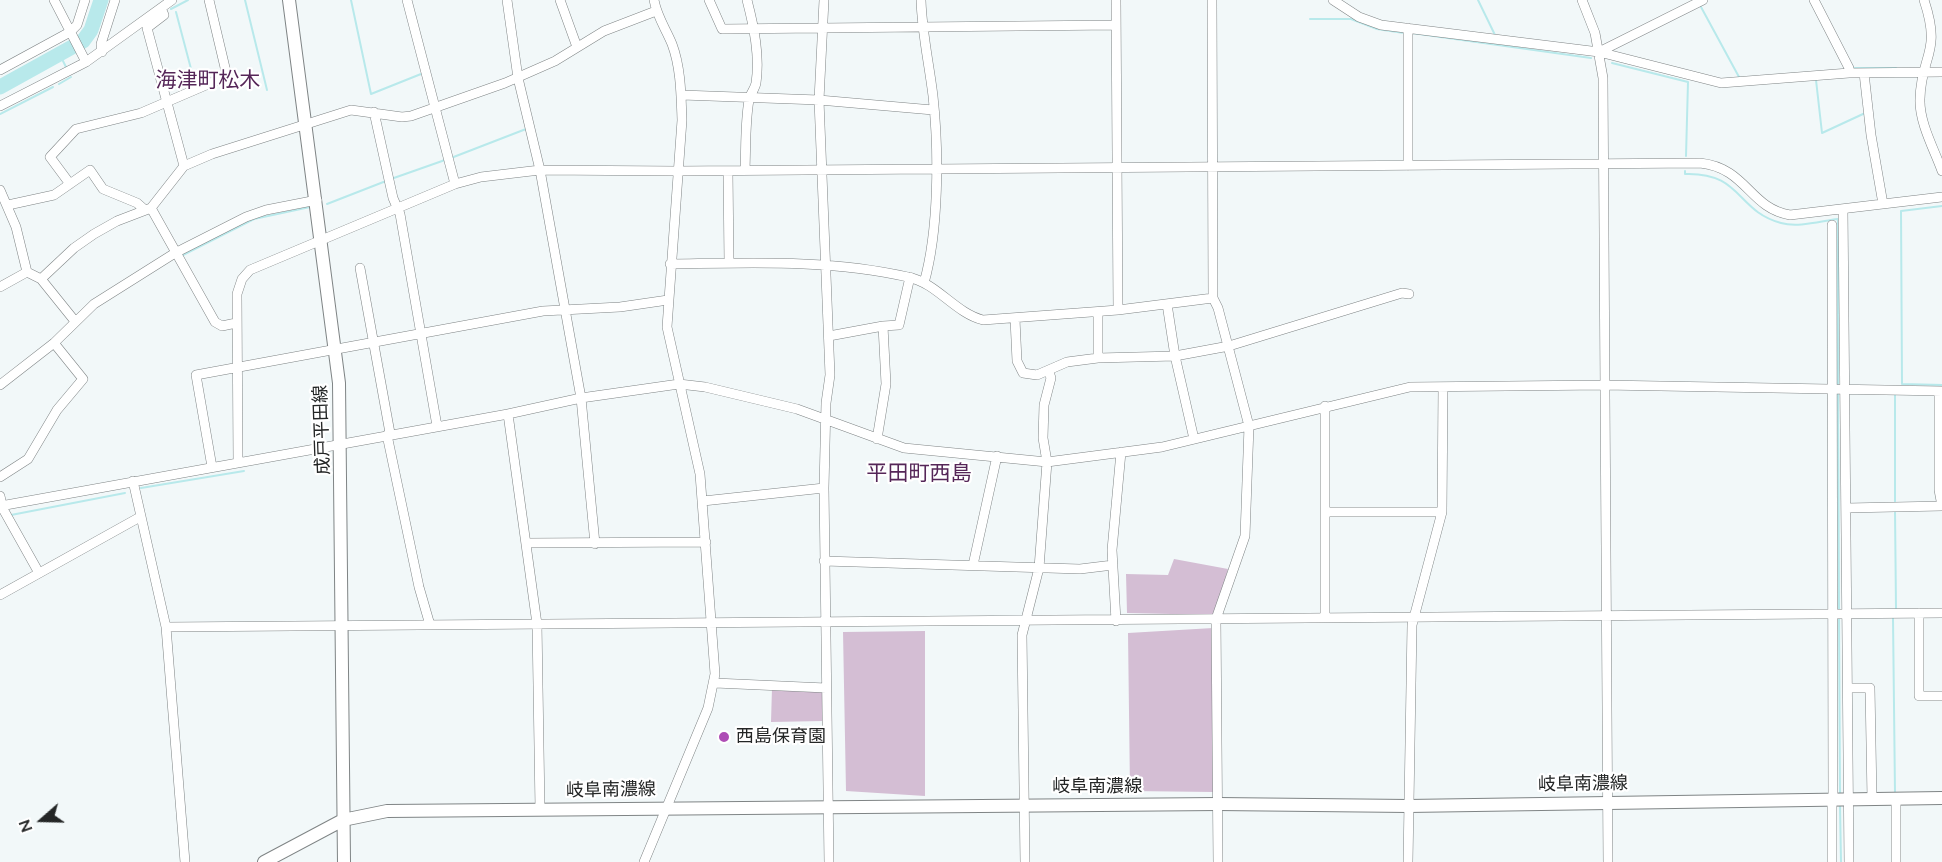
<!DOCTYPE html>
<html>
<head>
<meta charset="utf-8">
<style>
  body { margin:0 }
  #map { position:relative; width:1942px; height:862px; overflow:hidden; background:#f2f8f9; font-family:Mulish,sans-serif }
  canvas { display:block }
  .north { position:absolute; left:12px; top:790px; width:60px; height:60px; -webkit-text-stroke:4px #fff; paint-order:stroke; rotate:250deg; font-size:16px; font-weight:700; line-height:24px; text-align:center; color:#242626 }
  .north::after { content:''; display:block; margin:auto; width:21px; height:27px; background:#242626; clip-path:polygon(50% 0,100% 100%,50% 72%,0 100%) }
</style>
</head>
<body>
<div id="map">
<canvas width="1942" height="862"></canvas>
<div class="north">N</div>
</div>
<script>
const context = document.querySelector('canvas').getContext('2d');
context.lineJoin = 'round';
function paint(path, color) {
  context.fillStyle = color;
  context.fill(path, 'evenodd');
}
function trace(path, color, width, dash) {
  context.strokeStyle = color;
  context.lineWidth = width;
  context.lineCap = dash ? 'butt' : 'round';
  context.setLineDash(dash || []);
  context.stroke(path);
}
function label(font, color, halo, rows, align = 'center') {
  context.font = font + ' Mulish,"Noto Sans JP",sans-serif';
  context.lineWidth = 4.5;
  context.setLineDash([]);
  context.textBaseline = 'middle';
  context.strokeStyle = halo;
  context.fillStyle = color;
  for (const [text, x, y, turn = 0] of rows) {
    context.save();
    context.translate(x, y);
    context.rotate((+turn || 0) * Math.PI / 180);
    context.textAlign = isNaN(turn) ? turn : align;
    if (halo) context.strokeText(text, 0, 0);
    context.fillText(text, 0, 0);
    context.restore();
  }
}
const green = new Path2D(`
  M1174 559 1228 569 1216 615 1127 613 1126 574 1168 575Z
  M1213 628V792L1130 791 1128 633Z
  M925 631V796L846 791 843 632Z
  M772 688 823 690V721L771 722Z`);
const stream = new Path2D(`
  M245 0 267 90
  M351 0 371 94 421 74
  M1478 0 1495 35
  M1701 7 1739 77
  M171 9 188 0
  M176 12 195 84
  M1310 19H1351L1377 29 1404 33
  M1412 33 1591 58
  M60 55 66 67
  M1612 63 1688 82 1686 156
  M1852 65 1853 68H1896
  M1816 80 1822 133 1863 114
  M59 84 71 77
  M0 114 53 87
  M451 158 526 129
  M1685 171V174C1742 172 1736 211 1781 223 1798 228 1821 221 1838 219V385
  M391 179 445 160
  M327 204 386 181
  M1942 206 1901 211 1902 384 1942 385
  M183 255 254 219 310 207
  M1838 391 1839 610
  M1895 395V503
  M141 488 244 471
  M1895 511 1896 609
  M11 515 125 493
  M1839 616 1840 796
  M1893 618 1895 793
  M1840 805 1841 862`);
const river = new Path2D(`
  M0 87 83 41 91 30 101 0`);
const minor = new Path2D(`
  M54 0 86 62
  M407 0 455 184
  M507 0 518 78 540 170 677 171 1700 163C1747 168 1749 208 1790 215L1942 197
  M560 0 577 47
  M709 0 722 29 1116 25
  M824 0 819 100 830 375 826 403 824 488 829 862
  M921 0C922 33 929 63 933 96 939 151 939 230 924 283
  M1116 0 1118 310
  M1212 0 1213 298 1218 308 1249 426 1245 536 1216 619 1218 862
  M1333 0 1359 17 1381 25 1599 52 1721 83 1849 73 1942 72
  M1582 0 1595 33 1603 78 1608 862
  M1814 0 1849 68V73
  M1924 0C1942 54 1921 54 1920 99 1919 122 1934 149 1942 171
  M161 8 164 15 147 28 184 166
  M1408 28V166
  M102 52 101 44 115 0
  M1599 52 1703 0
  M0 70 70 32 77 25 85 0
  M1864 73 1871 135 1883 204
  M682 95 819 100 933 110
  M0 106 86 62 172 0
  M374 112 393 198 400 214 437 426
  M745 170C746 147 745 123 749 100 750 94 755 89 756 83 760 56 754 27 747 0
  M728 171 729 263
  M70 184 50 157 76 129 141 113 227 76 209 0
  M0 190 16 227 27 272 41 279 74 320
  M8 205 54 195 90 170 103 189 137 203 145 210
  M151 208 215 322 222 326 236 323
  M1843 209 1849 862
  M1832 225 1833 799
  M670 264C749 263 830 259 908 277 937 283 955 313 983 320L1118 310 1213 298
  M360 268 390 433
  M41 279 74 248 94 234 117 221 151 208 184 166 212 154 351 110 402 117 411 116 505 83 555 61 604 31 656 11
  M0 287 27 272
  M1015 319 1017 361 1023 373 1037 375 1067 362 1098 358V312
  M829 336 883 326
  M1098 358 1175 356 1167 304
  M0 385 54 343 94 304 175 253 246 217 266 210 317 200
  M1939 391V490L1942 506
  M508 414 537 624 540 809
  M387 435 419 587 430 625
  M877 439 886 384 883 326 899 325 910 277
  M1194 439 1175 356 1229 346 1402 293 1409 294
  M238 463 237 294 242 279 250 270 455 184 481 177 540 170 581 398 595 544
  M212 467 196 375 543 311 620 307 668 300
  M0 477 28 459 57 410 83 379 54 343
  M133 481 166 627 185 862
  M0 496 3 509 39 573
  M703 501 824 488
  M0 506 508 414 581 398 679 384 705 387 797 409 904 448 1047 462 1162 447 1410 387 1604 385 1942 391
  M1847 508 1942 506
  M1325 512H1442
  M526 543 706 542
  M824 561 1080 569 1113 565
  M973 565 997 456
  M0 595 140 517
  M1919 613V696H1942
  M1325 618V406
  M1116 621 1112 550 1121 452
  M166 627 1942 613
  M715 683 826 688
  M1848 688H1870L1872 799
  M1832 799V862
  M644 862 708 708 715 674 700 474 667 327 682 120C681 95 681 68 672 44 666 29 657 17 654 0
  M1025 862 1022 635 1039 568 1047 462 1043 438 1044 405 1051 378 1049 372
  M1408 862 1412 625 1442 512 1443 387
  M1896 862V799`);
const major = new Path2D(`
  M289 0 339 383 344 862
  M264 862 343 820 387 811 1218 804 1408 806 1942 798`);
const markers = [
  [724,737,6,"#ae4db5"]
];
const streetNames = [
  ["成戸平田線",322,430,-92],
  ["岐阜南濃線",1583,784,-1],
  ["岐阜南濃線",1097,787],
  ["岐阜南濃線",611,790,-1]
];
const poiNames = [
  ["西島保育園",736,737]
];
const quarterNames = [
  ["海津町松木",208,81],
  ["平田町西島",919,474]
];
paint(green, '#d4bed4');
trace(stream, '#b8e9eb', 2);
trace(river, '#b8e9eb', 15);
trace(minor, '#7f8485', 10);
trace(major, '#7f8485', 14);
trace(minor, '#fff', 9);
trace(major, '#fff', 12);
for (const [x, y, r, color] of markers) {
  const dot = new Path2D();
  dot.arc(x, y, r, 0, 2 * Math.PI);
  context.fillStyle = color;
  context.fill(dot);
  trace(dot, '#fff', 2);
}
label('18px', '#242626', '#fff', streetNames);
label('18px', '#242626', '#fff', poiNames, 'left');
label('21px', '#552658', '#fff', quarterNames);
</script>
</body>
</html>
